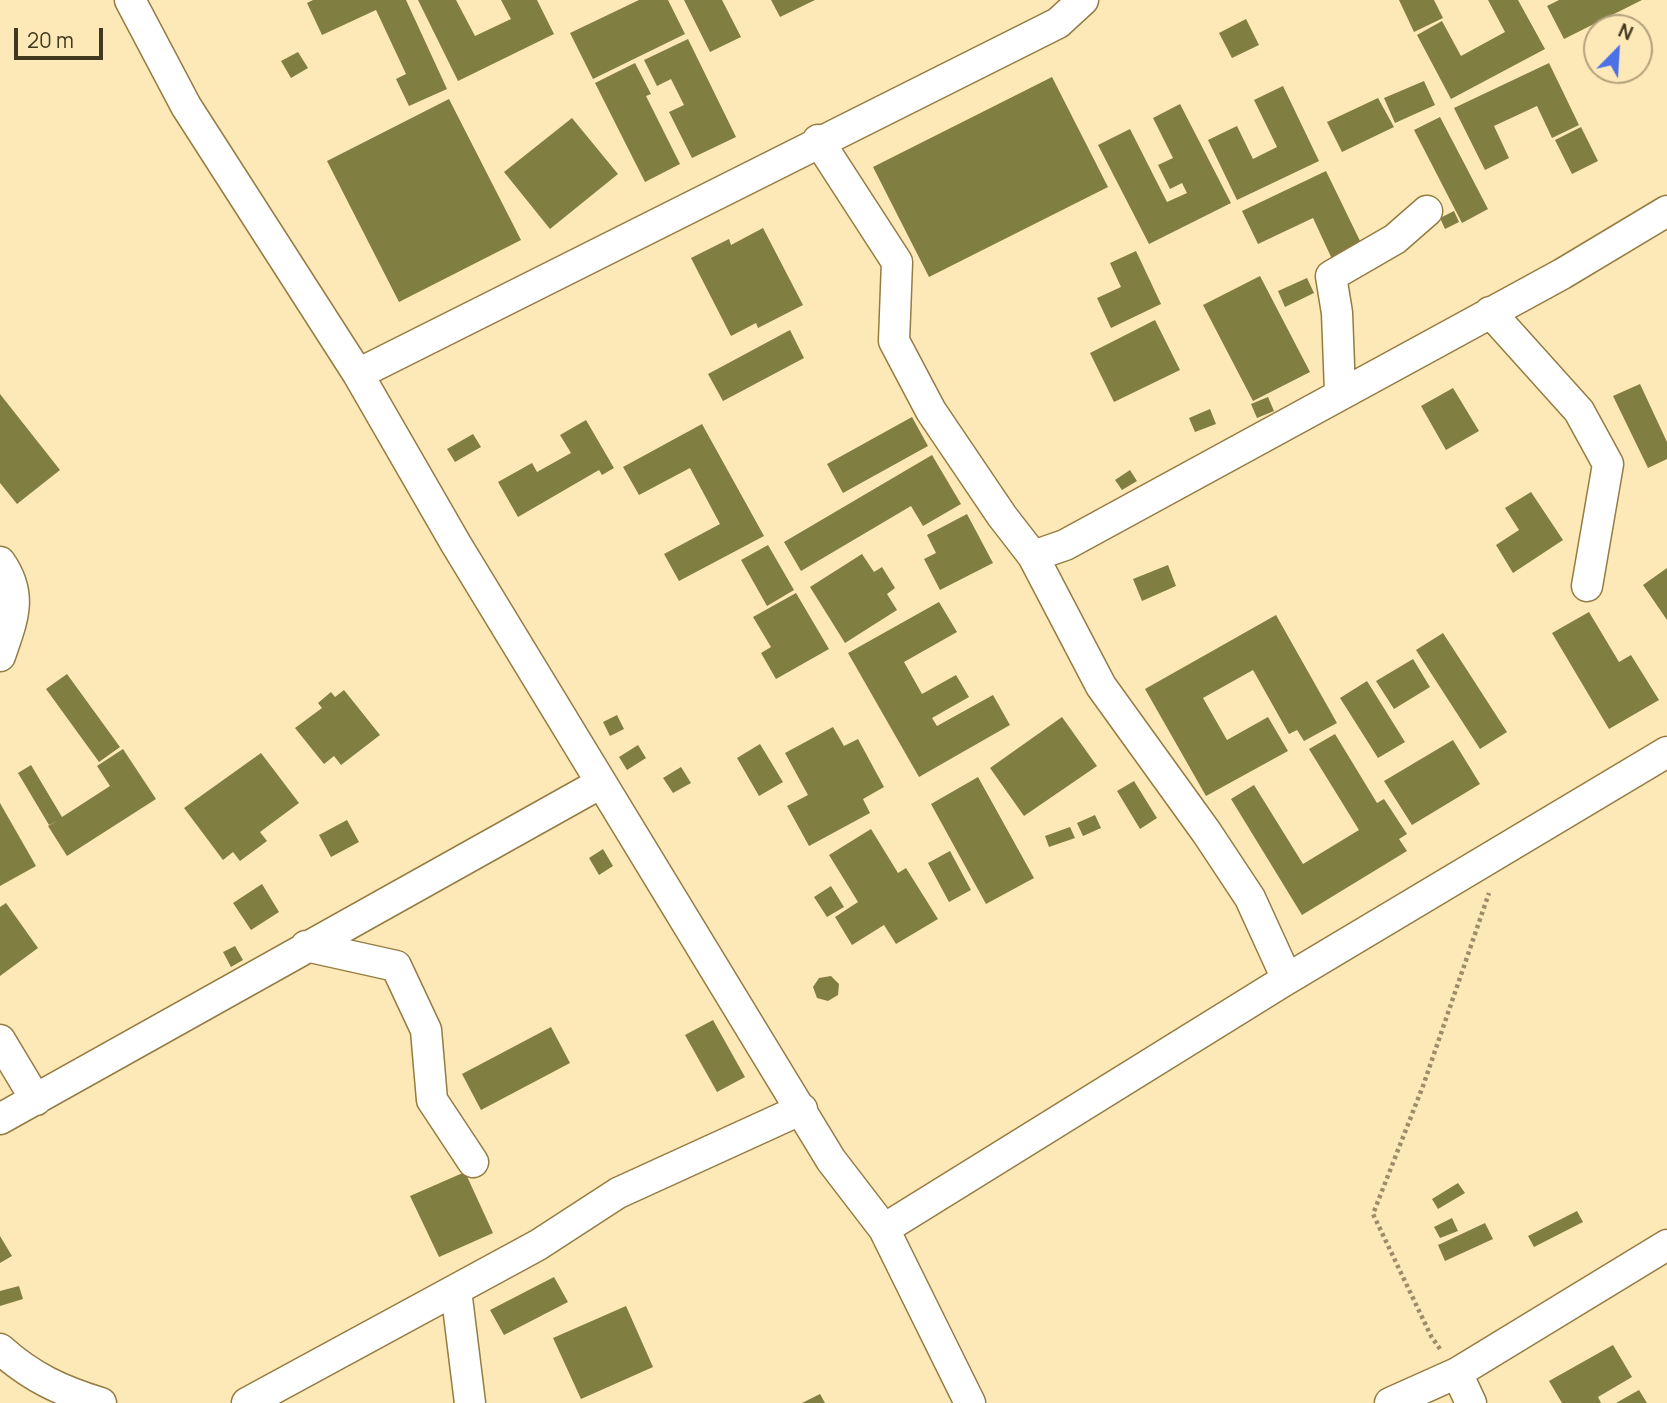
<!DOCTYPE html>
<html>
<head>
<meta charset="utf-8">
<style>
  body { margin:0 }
  #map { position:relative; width:1667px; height:1403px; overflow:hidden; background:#fde8b8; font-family:Manrope,sans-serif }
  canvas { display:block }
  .north { position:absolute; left:1583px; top:14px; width:70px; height:70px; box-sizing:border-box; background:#fde8b8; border:2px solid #b2a27b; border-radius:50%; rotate:24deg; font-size:19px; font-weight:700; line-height:28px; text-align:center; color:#42381f }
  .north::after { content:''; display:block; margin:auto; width:24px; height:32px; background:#4c71e4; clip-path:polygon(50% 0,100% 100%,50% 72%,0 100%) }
  .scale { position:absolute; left:14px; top:28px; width:89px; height:32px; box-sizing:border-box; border:4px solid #42381f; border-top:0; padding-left:9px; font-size:21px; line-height:24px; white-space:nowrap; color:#42381f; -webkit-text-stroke:5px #fde8b8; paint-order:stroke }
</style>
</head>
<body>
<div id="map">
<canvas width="1667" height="1403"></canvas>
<div class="north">N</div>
<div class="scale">20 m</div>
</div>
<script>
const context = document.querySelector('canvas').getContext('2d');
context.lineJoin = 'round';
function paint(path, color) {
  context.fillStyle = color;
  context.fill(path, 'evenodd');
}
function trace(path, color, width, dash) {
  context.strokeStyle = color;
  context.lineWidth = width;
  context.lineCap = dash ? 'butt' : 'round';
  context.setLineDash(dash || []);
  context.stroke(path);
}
const building = new Path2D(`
  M313 0H406L447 89 409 106 396 79 406 74 376 10 322 35 307 3Z
  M418 0H456L475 36 511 19 501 0H537L554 34 458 81Z
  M639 0H668L685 34 593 79 570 33Z
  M684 0H722L741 37 710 52Z
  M771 0H815L780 17Z
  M1399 0H1434L1443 18 1414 32Z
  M1488 0H1518L1545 49 1451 99 1417 35 1442 21 1461 56 1505 32Z
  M1559 0H1642L1564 39 1547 6Z
  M1246 19 1259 45 1232 58 1219 33Z
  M688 39 736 137 692 158 669 112 684 105 671 79 657 86 644 60Z
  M298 52 308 68 291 78 281 61Z
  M635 63 651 94 646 96 680 164 645 182 595 83Z
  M1549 63 1579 125 1552 138 1537 106 1494 126 1509 158 1485 170 1454 108Z
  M1052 77 1108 187 929 277 873 167Z
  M1424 81 1435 105 1395 123 1384 98Z
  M1283 86 1319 161 1237 200 1208 140 1237 126 1253 159 1277 147 1254 100Z
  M1378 98 1394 127 1342 152 1327 122Z
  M449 99 521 240 399 302 327 161Z
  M1180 104 1231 203 1149 244 1098 145 1130 129 1167 202 1187 193 1182 183 1170 189 1158 165 1173 158 1153 118Z
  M1440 117 1488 209 1462 223 1414 130Z
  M572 118 618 174 550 229 504 172Z
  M1581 127 1598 161 1572 174 1555 140Z
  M1326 171 1362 245 1332 259 1313 218 1258 244 1242 211Z
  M1454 211 1459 222 1445 229 1440 218Z
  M763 228 803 305 758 328 756 323 731 336 691 258 729 239 731 245Z
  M1136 251 1161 304 1111 328 1097 298 1121 287 1110 263Z
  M1260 276 1310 372 1253 401 1203 305Z
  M1307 278 1314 293 1285 307 1278 291Z
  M1155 320 1180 370 1114 402 1090 353Z
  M790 330 804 358 723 401 708 374Z
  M1640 384 1667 442V459L1648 468 1613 396Z
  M1453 388 1479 431 1446 450 1421 406Z
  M0 394 60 470 17 504 0 483Z
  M1268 397 1274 411 1257 418 1251 404Z
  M1210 409 1216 424 1195 432 1189 418Z
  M912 417 928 446 843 493 827 464Z
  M586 420 614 468 602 475 599 470 518 517 498 482 532 463 537 472 571 453 560 435Z
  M702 424 764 536 679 581 664 554 720 524 690 468 639 495 623 467Z
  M473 434 481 447 455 462 447 449Z
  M932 455 961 504 923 526 911 506 801 571 784 542Z
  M1130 470 1137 481 1122 490 1115 480Z
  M1531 492 1563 540 1513 573 1496 545 1519 530 1505 508Z
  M967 514 993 563 940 590 924 559 936 553 927 535Z
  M768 545 794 590 767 606 741 560Z
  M862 554 874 572 882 567 895 588 887 594 897 610 845 643 810 587Z
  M1168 565 1176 586 1142 601 1133 579Z
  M1667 568V620L1643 585Z
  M796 593 829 649 776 679 761 653 771 647 753 617Z
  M939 602 957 632 904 662 922 694 956 675 969 697 932 718 937 726 993 695 1010 725 919 777 848 653Z
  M1589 612 1619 662 1631 655 1659 700 1609 729 1552 633Z
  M1276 615 1337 723 1304 741 1297 730 1289 734 1253 670 1203 698 1227 740 1268 717 1288 751 1206 796 1145 689Z
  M1443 633 1507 732 1480 749 1416 650Z
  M1413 659 1430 687 1394 709 1376 681Z
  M67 674 120 747 99 762 46 689Z
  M1367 681 1405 742 1378 758 1340 698Z
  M344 690 380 735 341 765 334 756 324 764 295 728 322 708 318 703 331 692 335 697Z
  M617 715 624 729 610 736 603 722Z
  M1062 717 1097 766 1024 816 990 768Z
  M833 727 844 746 858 739 884 787 863 799 870 813 809 846 787 806 808 795 785 753Z
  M1335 734 1377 803 1384 799 1407 834 1399 839 1407 851 1302 915 1231 799 1254 785 1303 864 1359 830 1309 749Z
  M1453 740 1480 784 1412 825 1384 781Z
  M760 744 783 782 759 796 737 758Z
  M638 745 646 758 627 770 619 757Z
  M123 749 156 799 67 856 48 826 57 821 49 825 18 773 31 765 62 817 110 786 97 766Z
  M261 753 299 803 260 832 267 841 240 861 233 852 223 860 184 808Z
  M681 767 691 783 673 793 663 778Z
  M978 777 1034 878 986 904 931 804Z
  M1134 781 1157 818 1140 829 1117 791Z
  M0 803 36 866 0 886Z
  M1095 815 1101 828 1083 836 1077 823Z
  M347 820 359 842 331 857 319 835Z
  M1070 827 1075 838 1049 847 1045 836Z
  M871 829 898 873 906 868 938 919 896 944 884 925 852 945 835 917 858 902 829 855Z
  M603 849 613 866 599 875 589 858Z
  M950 851 971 890 949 902 928 863Z
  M262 884 279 912 251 930 233 903Z
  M831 886 844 907 827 917 814 897Z
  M6 903 38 948 0 976V907Z
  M235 946 243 960 231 967 223 952Z
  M831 976 839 984 838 995 828 1001 817 998 813 987 819 978Z
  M713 1020 745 1077 717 1092 685 1035Z
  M551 1027 570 1063 481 1110 462 1074Z
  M465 1172 493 1233 439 1257 410 1196Z
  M1458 1183 1465 1193 1438 1209 1432 1199Z
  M1577 1211 1583 1222 1534 1247 1528 1236Z
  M1452 1218 1458 1231 1440 1238 1434 1227Z
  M1485 1223 1493 1239 1445 1261 1438 1245Z
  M0 1236 12 1256 0 1263Z
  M554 1277 568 1302 504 1335 490 1310Z
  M19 1286 23 1299 0 1306V1291Z
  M626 1306 653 1367 581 1399 553 1338Z
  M1613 1345 1632 1377 1598 1397 1601 1403H1562L1549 1381Z
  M1639 1390 1647 1403H1616Z
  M820 1394 825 1403H802Z`);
const path = new Path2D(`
  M1440 1349 1431 1336 1373 1214 1423 1086 1489 893`);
const street = new Path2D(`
  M130 0 186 106 358 374 456 544 831 1160 884 1229 970 1403
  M818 140 897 262 894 341 931 411 1002 516 1033 556
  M1490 312 1579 411 1608 464 1587 586
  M358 374 1058 23 1083 0
  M1340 392 1337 313 1331 276 1395 239 1427 211
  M0 562C24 596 12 620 0 656
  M306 946 396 966 426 1030 432 1100 473 1162
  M1287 979 1667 752
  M0 1040 36 1100
  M0 1119 601 783
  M884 1229 1287 979 1250 898 1207 833 1101 686 1033 556 1065 545 1562 274 1667 211
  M456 1290 470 1403
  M0 1349C31 1377 61 1391 101 1403
  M1457 1373 1471 1403
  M247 1403 538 1245 618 1193 802 1109
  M1390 1403 1457 1373 1667 1245`);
paint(building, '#807e41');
trace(street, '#947c42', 33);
trace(path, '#9c8d69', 4.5, [3.5, 3.5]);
trace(street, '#fff', 30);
</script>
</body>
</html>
